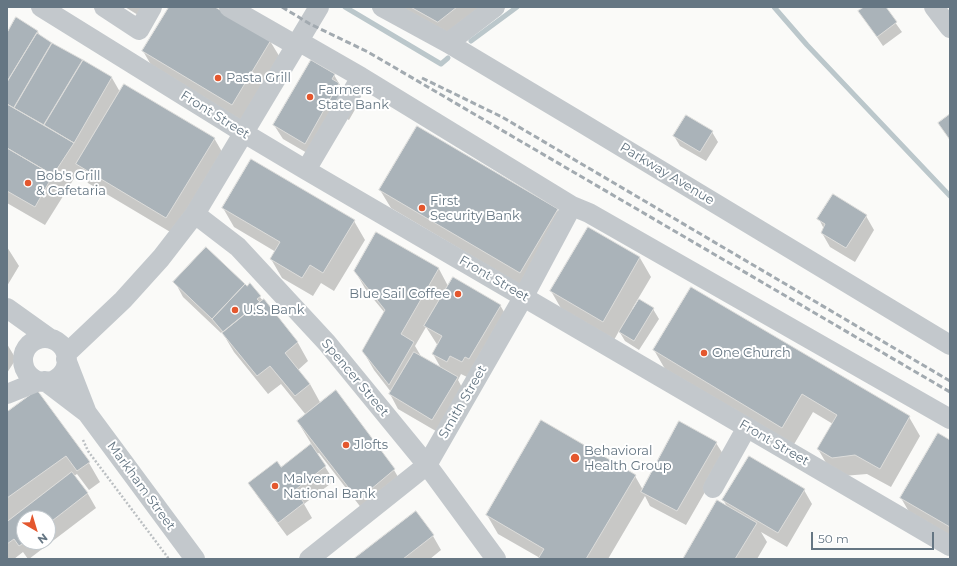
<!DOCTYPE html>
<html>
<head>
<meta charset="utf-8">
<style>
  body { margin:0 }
  #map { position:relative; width:957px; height:566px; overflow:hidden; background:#fafaf8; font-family:Montserrat,sans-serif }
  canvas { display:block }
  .frame { position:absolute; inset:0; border:8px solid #657683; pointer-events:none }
  .north { position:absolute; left:16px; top:510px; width:40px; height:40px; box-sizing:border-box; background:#fff; border:1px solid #c1c8cd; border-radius:50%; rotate:142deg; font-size:11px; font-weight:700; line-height:16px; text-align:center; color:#657683 }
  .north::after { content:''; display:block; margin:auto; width:14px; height:18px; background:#e4572e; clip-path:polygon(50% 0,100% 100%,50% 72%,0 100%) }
  .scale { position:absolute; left:811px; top:532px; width:123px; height:18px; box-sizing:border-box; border:2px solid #657683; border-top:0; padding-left:5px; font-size:12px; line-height:14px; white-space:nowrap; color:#657683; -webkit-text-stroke:3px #fff; paint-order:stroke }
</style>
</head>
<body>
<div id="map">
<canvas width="957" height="566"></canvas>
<div class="frame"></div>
<div class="north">N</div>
<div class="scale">50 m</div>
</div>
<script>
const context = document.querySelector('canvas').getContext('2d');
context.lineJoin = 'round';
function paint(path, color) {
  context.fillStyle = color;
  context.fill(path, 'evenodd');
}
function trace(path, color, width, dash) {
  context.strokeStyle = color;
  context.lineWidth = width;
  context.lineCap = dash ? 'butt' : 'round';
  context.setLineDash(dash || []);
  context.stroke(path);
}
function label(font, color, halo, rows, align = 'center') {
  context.font = font + ' Montserrat,sans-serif';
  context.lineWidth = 4;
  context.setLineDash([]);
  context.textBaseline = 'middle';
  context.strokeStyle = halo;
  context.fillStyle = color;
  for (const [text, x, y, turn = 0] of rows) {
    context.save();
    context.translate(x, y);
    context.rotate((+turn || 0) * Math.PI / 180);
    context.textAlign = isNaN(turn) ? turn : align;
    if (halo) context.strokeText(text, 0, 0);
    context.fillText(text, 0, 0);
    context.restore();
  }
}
const shadow = new Path2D(`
  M125 7H143L138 15Z
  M170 7H213L270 41 281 59 243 123 154 70 143 51Z
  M396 7H481L447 36Z
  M866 7H884L902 32 883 46 860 12Z
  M16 19 38 32 40 36 112 78 120 92 214 138 225 157 177 236 88 183 80 169 45 225 7 203V35Z
  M334 75 343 90 355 101 357 106 349 120 338 114 314 157 283 139 274 125Z
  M712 132 718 142 706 161 680 146 674 136Z
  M380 190 557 210 568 229 531 291 391 208Z
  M223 208 354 221 365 240 334 291 321 283 313 296 282 278 271 259 276 252 234 227Z
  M866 216 874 230 855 262 830 247 822 233 824 229 819 219Z
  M588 228 640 258 651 277 632 309H653L659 319 639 350 625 341 619 331 614 340 562 310 551 291Z
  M377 233 439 269 448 286 500 305 511 324 473 380 461 374 458 380 465 393 441 434 398 409 390 394 391 392 374 370 363 351 385 313 366 290 355 271ZM426 327 438 346 433 354 442 370 422 358 415 346Z
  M7 247 19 266 7 286Z
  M175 282 247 288 250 285 298 343 308 361 298 370 310 384 321 404 336 391 394 470 405 489 369 518 319 453 317 454 334 481 304 504 312 518 287 536 258 497 249 483 281 468 312 445 298 422 306 415 281 384 268 394 234 352 222 332 221 333 183 297Z
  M7 344 16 359 7 373Z
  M654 350 909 417 920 436 891 487 867 474 843 476 829 468 818 449 833 424 813 412 793 446 665 369Z
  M37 391 89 463 100 482 89 490 77 474 74 476 88 494 96 508 29 559H28L23 552 14 559H7V413ZM24 518H48V542H24Z
  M950 441V539L912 517 901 498Z
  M716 443 725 457 686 525 650 506 645 496 608 559H539L540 558 498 534 487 515 635 476 643 490Z
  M804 490 812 504 787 547 761 532 767 542 757 559H684L727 506 723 500Z
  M416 513 433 536 441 550 430 559H357Z`);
const stream = new Path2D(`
  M345 7 441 64 448 58
  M774 7 807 45 950 196
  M471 41 517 7`);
const building = new Path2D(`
  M169 7H215L271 40 232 105 142 51Z
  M411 7H457L438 22Z
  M864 7H886L897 22 877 37 858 11Z
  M16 17 38 31 7 82V33Z
  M37 33 52 43 14 108 7 104V82Z
  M52 43 83 60 44 125 14 108Z
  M83 60 112 77 74 143 44 125Z
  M311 60 335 74 332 79 339 83 305 144 273 125Z
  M124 84 215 138 166 218 76 164Z
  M336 89 355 100 346 116 327 105Z
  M7 104 74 143 53 175 7 148Z
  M950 114V140L938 123Z
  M686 115 713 131 700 152 673 136Z
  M417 126 558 209 520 273 379 190Z
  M7 148 53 175 35 207 7 191Z
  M251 159 355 220 323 273 310 265 302 278 270 259 280 242 222 208Z
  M833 194 867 215 846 248 821 233 825 224 817 219Z
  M588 227 640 257 603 322 550 291Z
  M376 232 439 268 401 334 414 342 389 385 362 351 385 310 354 271Z
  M206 247 245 284 212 319 173 282Z
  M453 277 501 305 469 359 465 357 462 362 450 356 447 362 432 354 442 336 424 326Z
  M250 283 261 296 257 299 260 302 223 332 212 319 245 284 247 286Z
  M691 287 910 416 880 469 855 455 832 458 817 449 837 415 802 394 782 428 653 350Z
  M264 299 298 342 285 353 310 384 295 396 270 366 257 376 222 333Z
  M639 299 654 308 634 341 619 332Z
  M414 352 458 377 432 420 389 394Z
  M37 390 90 462 77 471 66 456 7 498V412Z
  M336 390 395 469 358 500 297 421Z
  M541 420 636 475 586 559H538L544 549 486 515Z
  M679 421 717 442 677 511 641 492Z
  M938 433 950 440V527L900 498Z
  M311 444 326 466 295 490 304 503 278 523 248 483 277 461 281 467Z
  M749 456 805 489 778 533 722 500Z
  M72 472 88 493 48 524V518H24L25 542 19 546 14 539 7 544V522Z
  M717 500 757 523 735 559H683Z
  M416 511 434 535 403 559H356L355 558Z`);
const path = new Path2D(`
  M83 440 88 451 169 559`);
const minor = new Path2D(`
  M41 7 244 133 306 170 950 546
  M104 7 139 30 152 7
  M229 7 297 46
  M382 7 448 43 582 123 950 345
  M934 7 950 28
  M300 42 361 77 306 170
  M448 43 495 7
  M361 77 572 206 589 213 950 419
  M195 214 238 247 327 343 427 465 496 559
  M7 308 49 338
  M23 360a22 22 0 1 1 44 0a22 22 0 1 1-44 0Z
  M66 354 123 300 161 258 195 214 319 7
  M66 359 87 413 195 559
  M45 381 87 413
  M7 394 39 381
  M713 488 747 427
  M309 559 427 465 524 296 572 206`);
const rail = new Path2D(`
  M282 7 310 24 368 52 950 392
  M422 78 502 117 950 381`);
const markers = [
  [218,78,4,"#e4572e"],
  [310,97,4,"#e4572e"],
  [28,183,4,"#e4572e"],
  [422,208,4,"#e4572e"],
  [458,294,4,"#e4572e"],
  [235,310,4,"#e4572e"],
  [704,353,4,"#e4572e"],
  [346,445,4,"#e4572e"],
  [575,458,5,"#e4572e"],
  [275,486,4,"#e4572e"]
];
const poiNames = [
  ["Pasta Grill",226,78],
  ["Farmers",318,90],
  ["State Bank",318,105],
  ["Bob's Grill",36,176],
  ["& Cafetaria",36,191],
  ["First",430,201],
  ["Security Bank",430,216],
  ["Blue Sail Coffee",450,294,"right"],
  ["U.S. Bank",243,310],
  ["One Church",712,353],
  ["Jlofts",354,445],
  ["Behavioral",584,451],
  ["Health Group",584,466],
  ["Malvern",283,479],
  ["National Bank",283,494]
];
const streetNames = [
  ["Front Street",215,115,32],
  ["Parkway Avenue",667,174,31],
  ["Front Street",494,279,30],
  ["Spencer Street",355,378,50],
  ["Smith Street",463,402,-60],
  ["Front Street",774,443,30],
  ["Markham Street",141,486,54]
];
paint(shadow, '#0003');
trace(stream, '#bbc7cb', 5);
paint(building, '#aab3b9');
trace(building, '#dcdcda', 1);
trace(path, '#bbbfc2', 2.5, [2, 2]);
trace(minor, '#c3c8cc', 20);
trace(rail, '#a2aab0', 3, [6, 3]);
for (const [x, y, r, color] of markers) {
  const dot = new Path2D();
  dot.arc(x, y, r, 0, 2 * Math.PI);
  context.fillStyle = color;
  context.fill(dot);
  trace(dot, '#fff', 1.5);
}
label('13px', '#657683', '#fff', poiNames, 'left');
label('13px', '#657683', '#fff', streetNames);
</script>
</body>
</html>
